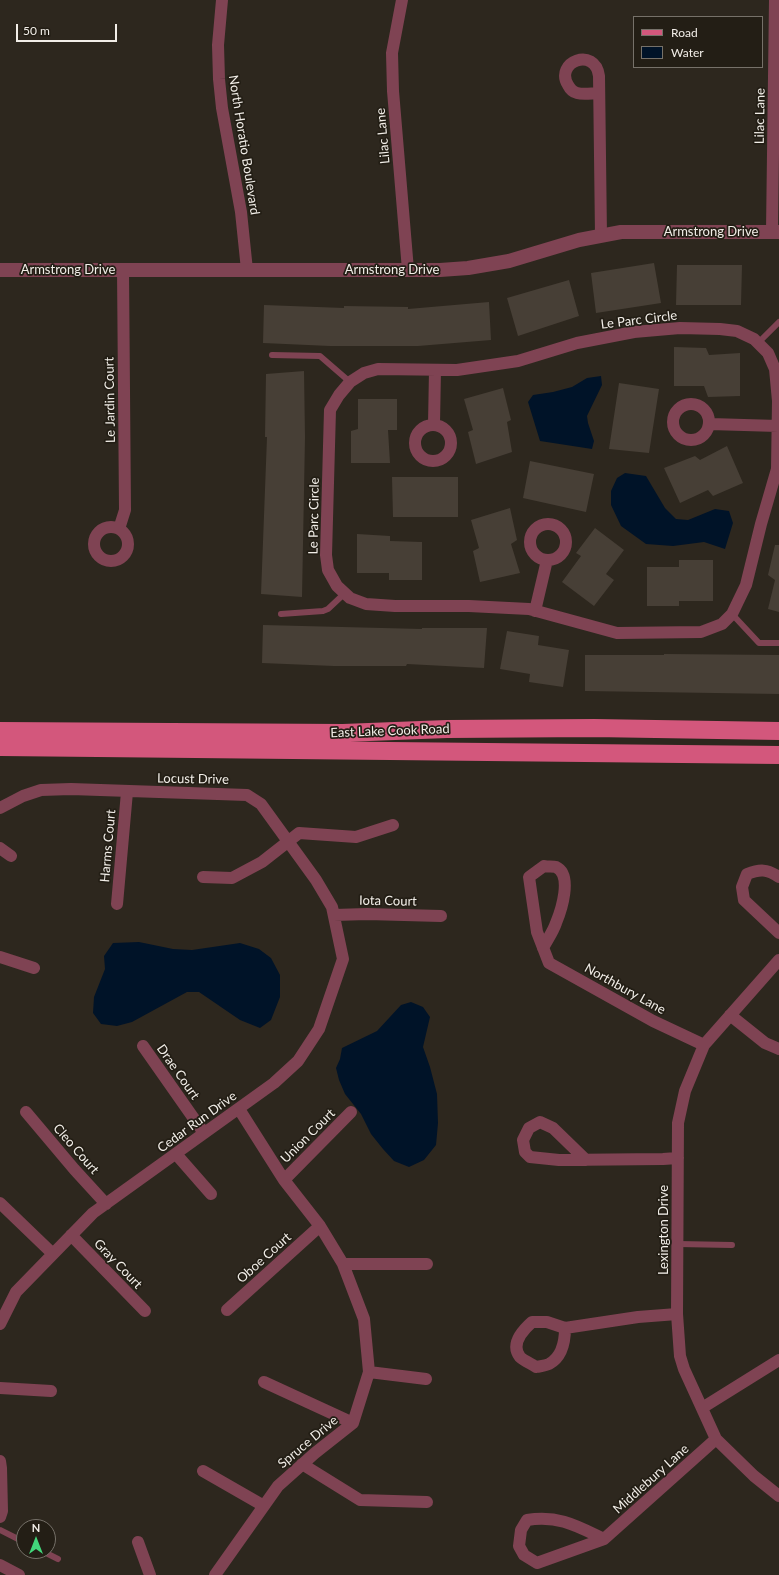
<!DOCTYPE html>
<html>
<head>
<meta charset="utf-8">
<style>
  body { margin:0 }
  #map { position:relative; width:779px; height:1575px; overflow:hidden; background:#2d271e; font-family:Lato,sans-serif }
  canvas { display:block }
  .legend { position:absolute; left:633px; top:16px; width:130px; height:52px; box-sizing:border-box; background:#231e15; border:1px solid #767169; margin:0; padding:5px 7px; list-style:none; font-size:12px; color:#f2eee8 }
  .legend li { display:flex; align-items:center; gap:8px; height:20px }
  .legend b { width:20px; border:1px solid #767169 }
  .north { position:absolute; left:16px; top:1519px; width:40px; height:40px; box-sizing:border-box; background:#231e15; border:1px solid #767169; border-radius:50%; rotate:0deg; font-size:11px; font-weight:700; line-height:16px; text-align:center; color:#f2eee8 }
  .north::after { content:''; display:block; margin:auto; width:14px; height:18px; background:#42d77b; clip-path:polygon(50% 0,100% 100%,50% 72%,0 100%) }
  .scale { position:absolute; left:16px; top:24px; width:101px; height:18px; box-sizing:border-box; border:2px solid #f2eee8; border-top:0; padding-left:5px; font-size:12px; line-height:14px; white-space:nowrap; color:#f2eee8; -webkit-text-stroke:3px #231e15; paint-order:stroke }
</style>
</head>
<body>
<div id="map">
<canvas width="779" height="1575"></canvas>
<ul class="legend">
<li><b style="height:5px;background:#d3577c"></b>Road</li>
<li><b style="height:11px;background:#001328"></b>Water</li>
</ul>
<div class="north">N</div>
<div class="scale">50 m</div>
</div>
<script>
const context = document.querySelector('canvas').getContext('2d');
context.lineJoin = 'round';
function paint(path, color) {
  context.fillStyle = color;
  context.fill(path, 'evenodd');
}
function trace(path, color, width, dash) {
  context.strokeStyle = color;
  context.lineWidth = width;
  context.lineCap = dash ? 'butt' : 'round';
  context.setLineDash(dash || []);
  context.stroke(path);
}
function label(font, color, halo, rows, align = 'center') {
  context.font = font + ' Lato,sans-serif';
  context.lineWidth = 3.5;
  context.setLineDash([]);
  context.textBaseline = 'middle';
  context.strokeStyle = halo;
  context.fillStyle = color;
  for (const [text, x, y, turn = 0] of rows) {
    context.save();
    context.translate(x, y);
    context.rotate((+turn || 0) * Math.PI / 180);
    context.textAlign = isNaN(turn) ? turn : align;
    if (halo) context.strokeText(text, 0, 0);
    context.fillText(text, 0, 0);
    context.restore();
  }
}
const water = new Path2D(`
  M601 376 602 385 587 416 588 423 594 441 592 449 540 441 528 402 533 395 553 392 572 387 587 378Z
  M625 473 646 476 665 508 676 519 688 520 715 509 729 511 733 523 725 549 704 542 673 546 646 544 621 526 611 505V491L617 478Z
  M139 942 173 949 192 950 240 943 259 949 271 958 280 975V997L271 1020 260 1028 240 1020 199 992H187L132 1022 117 1026 101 1024 93 1013 94 997 105 969 104 956 113 943Z
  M411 1002 423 1007 430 1017 423 1047 430 1067 437 1094 438 1123 436 1145 424 1160 409 1167 394 1161 383 1149 371 1134 361 1114 345 1094 339 1080 336 1068 340 1059 342 1048 377 1031 401 1005Z`);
const building = new Path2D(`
  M654 263 661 303 596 313 591 273Z
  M677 265H742L741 305H676Z
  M569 280 579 316 518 336 507 298Z
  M489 302 491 340 418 346H330L263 343 264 305 344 308V306L408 307V309Z
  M674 347 706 348 709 355 740 353V396L708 397 704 386H674Z
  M304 371 305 437 302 597 261 594 267 437H265L266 374Z
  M619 383 659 389 649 453 609 449Z
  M503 388 511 420 507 422 512 452 476 464 468 432 473 430 464 399Z
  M358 399H397V430H388L390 463H351V431L358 429Z
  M727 446 743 483 713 496 708 490 680 503 664 468 695 456 700 460Z
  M530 461 594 474 586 512 523 498Z
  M392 477H458V517H393Z
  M510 508 517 540 511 544 520 573 480 582 473 551 479 548 471 520Z
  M595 528 624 550 606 574 614 580 594 606 562 582 581 556 576 553Z
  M357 534 390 536V541L422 542V580H389V573H357Z
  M775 545H779V612L768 609 775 580 768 575Z
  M679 560H713V601H679V606H647V567H679Z
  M263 625 422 629V628H487L484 668 407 664 406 666H334L262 663Z
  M507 631 539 636 538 645 569 650 563 687 529 682 530 674 500 669Z
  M664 654 779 655V694L585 691V655H664Z`);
const service = new Path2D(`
  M758 343 779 322
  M272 355 320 356 350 382
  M281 614 323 611 328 609 345 593
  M732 614 759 643H779
  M678 1244 732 1245
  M0 1530 24 1542
  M42 1551 58 1559`);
const minor = new Path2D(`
  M222 0 218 45 219 79 222 108 241 212 247 270
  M402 0 392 53 393 91 408 270
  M599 93C592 93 584 95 577 93 573 92 570 89 568 85 554 62 595 46 599 76L601 236
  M772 231 775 0
  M680 328 720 329 737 331 754 339 768 353 775 369 778 401 777 469 761 524 746 585 732 614 722 624 701 632 617 633 529 609 469 606H395L366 604 350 598 337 586 328 570 326 555 330 410 339 395 350 382 364 373 378 369 457 370 518 361 577 343 634 332Z
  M673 422a18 18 0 1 1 36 0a18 18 0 1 1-36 0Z
  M434 424 435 370
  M710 424 778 426
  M415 443a18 18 0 1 1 36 0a18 18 0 1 1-36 0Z
  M530 542a18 18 0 1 1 36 0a18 18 0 1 1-36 0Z
  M94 544a17 17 0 1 1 34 0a17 17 0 1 1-34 0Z
  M119 529 125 510 123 270
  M535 611 547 560
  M0 808 23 796 41 790 71 789 247 795 261 804 316 880 332 907 343 959 319 1029 298 1061 274 1083 93 1213 16 1292 0 1324
  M0 848 11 856
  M203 877 232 878 262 862 299 833 356 837 393 825
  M779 877C767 869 760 869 747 874L742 887 744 900 779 933
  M117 904 127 792
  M334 915 367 914 441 916
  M543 948C547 940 553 932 556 923 561 911 573 875 556 867 553 866 547 867 544 866L529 877 537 932 549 963 653 1021 704 1045
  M0 957 34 968
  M779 960 704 1045 685 1091 678 1123 677 1314 680 1356 684 1369 716 1439 754 1476 779 1496
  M730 1015 765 1043 779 1049
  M143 1046 204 1133
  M26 1112 74 1169 106 1204
  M176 1154 211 1194
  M586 1160 553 1128 540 1122 529 1128 523 1140 525 1152 530 1157 559 1160 663 1159 678 1158
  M284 1180 351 1112
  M0 1203 53 1254
  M71 1235 145 1311
  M343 1264H427
  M227 1310 320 1226
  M565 1328C565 1341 562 1357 549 1364 545 1366 540 1366 536 1367 532 1364 524 1361 520 1357 510 1344 523 1330 532 1322H547L565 1328 638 1317 677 1314
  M369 1372 426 1379
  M264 1382 353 1423
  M0 1388 51 1391
  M702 1408 779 1360
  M0 1461 1 1468 2 1511 0 1517
  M302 1464 360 1500 427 1502
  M203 1471 264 1506
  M604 1539C577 1526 559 1515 527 1520L521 1530 519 1546 524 1555 537 1563 604 1539 716 1439
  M138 1542 150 1575
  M0 1565 19 1575
  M215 1575 278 1486 315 1453 353 1423 369 1372 364 1319 343 1264 320 1226 284 1180 239 1109`);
const tertiary = new Path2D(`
  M0 270H440L468 268 509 261 579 240 621 232H779`);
const primary = new Path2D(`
  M0 731 343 733 447 729 594 728 779 731
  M0 747 779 755`);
const streetNames = [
  ["Lilac Lane",760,116,-89],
  ["Lilac Lane",383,136,-95],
  ["North Horatio Boulevard",244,145,81],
  ["Armstrong Drive",711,232],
  ["Armstrong Drive",68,270],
  ["Armstrong Drive",392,270],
  ["Le Parc Circle",639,320,-7],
  ["Le Jardin Court",110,400,-91],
  ["Le Parc Circle",314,516,-89],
  ["East Lake Cook Road",390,731,-2],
  ["Locust Drive",193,779,1],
  ["Harms Court",108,846,-85],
  ["Iota Court",388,901,1],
  ["Northbury Lane",625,989,29],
  ["Drae Court",178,1072,55],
  ["Cedar Run Drive",197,1122,-36],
  ["Union Court",308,1136,-45],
  ["Cleo Court",76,1149,49],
  ["Lexington Drive",664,1230,-90],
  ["Oboe Court",264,1258,-42],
  ["Gray Court",118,1264,46],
  ["Spruce Drive",308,1442,-40],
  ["Middlebury Lane",651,1479,-42]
];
paint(water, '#001328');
paint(building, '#473f36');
trace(service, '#7f4353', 6);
trace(minor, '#7f4353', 12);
trace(tertiary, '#7f4353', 14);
trace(primary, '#d3577c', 18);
label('13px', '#f2eee8', '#231e15', streetNames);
</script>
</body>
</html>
